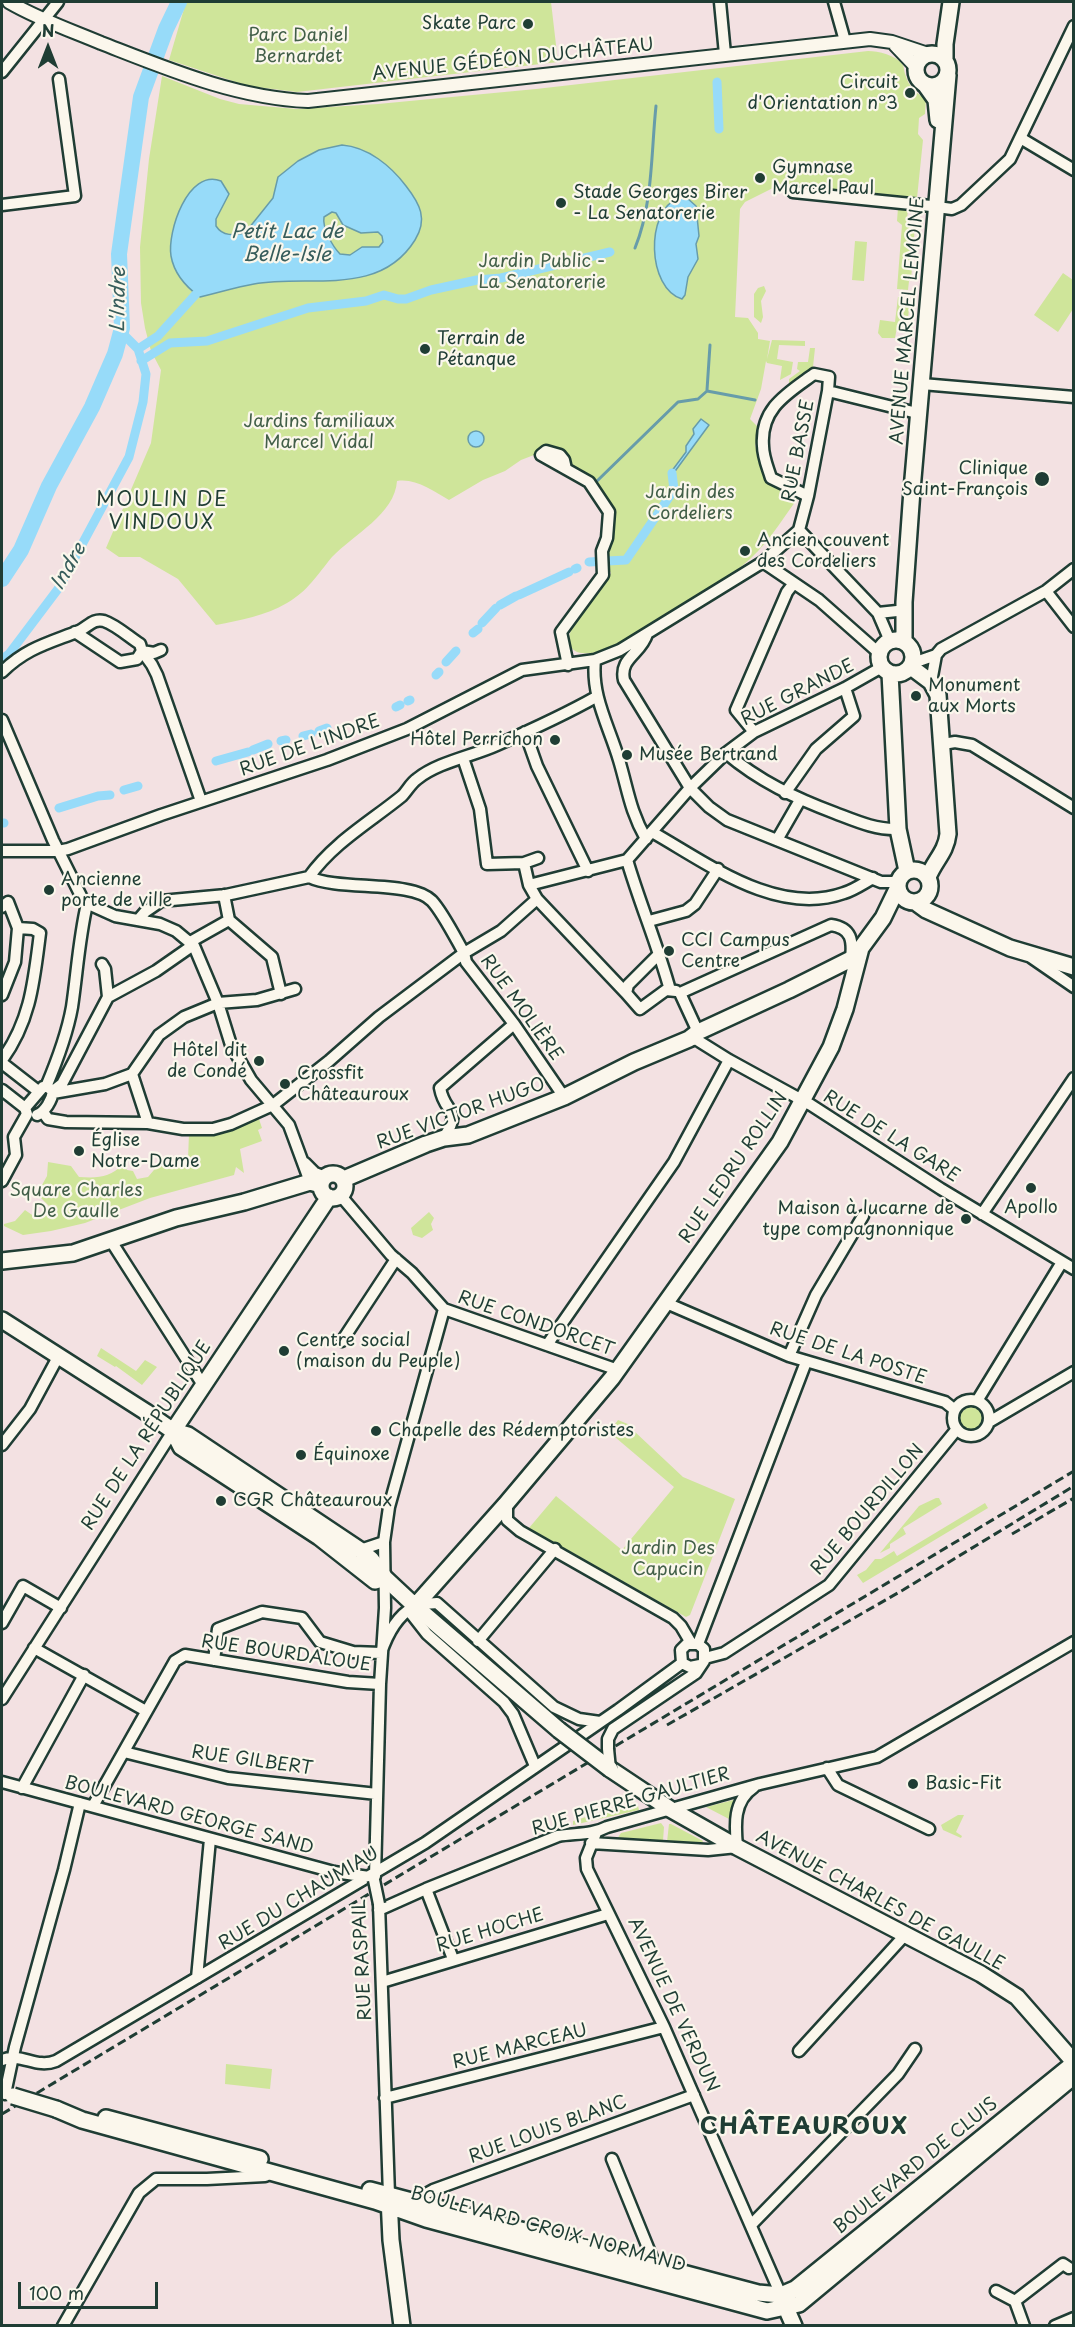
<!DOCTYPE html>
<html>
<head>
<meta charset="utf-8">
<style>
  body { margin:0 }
  #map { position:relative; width:1075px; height:2327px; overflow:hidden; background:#f3e1e2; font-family:"Playpen Sans",sans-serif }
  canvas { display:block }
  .frame { position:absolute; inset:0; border:3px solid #1f3d34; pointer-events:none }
  .north { position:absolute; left:18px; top:18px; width:60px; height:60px; -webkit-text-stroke:4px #fbf7ec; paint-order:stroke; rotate:0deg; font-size:16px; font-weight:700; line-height:24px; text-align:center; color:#1f3d34 }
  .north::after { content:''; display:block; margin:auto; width:21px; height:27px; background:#1f3d34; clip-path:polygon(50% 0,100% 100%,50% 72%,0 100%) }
  .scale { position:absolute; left:18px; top:2282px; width:140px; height:27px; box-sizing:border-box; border:3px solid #1f3d34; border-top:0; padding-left:8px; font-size:18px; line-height:21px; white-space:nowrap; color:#1f3d34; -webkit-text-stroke:4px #fbf7ec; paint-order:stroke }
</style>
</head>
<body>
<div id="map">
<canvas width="1075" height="2327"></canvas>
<div class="frame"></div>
<div class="north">N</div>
<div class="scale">100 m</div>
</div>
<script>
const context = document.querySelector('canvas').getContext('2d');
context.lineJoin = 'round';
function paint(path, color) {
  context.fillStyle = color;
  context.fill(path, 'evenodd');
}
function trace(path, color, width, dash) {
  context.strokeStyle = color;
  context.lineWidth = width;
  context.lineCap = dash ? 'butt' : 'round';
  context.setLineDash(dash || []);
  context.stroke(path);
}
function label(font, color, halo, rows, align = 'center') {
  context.font = font + ' "Playpen Sans",sans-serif';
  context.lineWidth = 4.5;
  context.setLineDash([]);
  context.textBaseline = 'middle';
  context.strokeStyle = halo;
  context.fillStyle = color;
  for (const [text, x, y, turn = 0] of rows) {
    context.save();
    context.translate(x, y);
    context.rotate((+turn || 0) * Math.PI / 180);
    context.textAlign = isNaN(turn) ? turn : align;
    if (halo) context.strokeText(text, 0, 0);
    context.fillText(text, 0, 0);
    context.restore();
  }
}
const green = new Path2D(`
  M186 2H551L558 62 297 92 248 86 169 60Z
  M868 51C878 51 896 55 903 65 904 67 904 71 905 74 909 87 915 92 926 99L925 114 919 118 918 134 923 140 917 198 777 186 745 202 740 209 735 317 748 318 758 333V339L770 341 767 359 772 340 805 341V346L779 345 777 359 793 362 791 374 780 380 782 366 767 363 766 361 761 389 750 419 761 430 755 445 768 481 798 498C781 521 765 548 742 566 720 583 696 595 672 610 656 620 643 633 627 642 610 651 559 667 571 630L611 573 605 565 611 523 591 478 552 457 534 455 521 460 505 471 483 480 449 500C433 491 416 478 397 481 395 514 353 535 332 557 317 575 308 591 287 603 265 616 241 620 216 625L178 579 140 557H119L106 548 151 443 161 370 151 351 145 328 141 303 140 247 149 159 162 76 220 99 239 104 297 109 378 104 536 89Z
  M898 208 908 209 907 220 915 225 911 281H909L908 290 897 289 902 225 897 221Z
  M855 241 867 242 864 281 852 280Z
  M1063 273 1073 280V309L1058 332 1034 315Z
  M764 286 766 291 761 301 763 317 761 323 754 317V294L758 288Z
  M898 297 910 298 907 329 897 327 895 338H882L878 333 880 320 895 322Z
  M810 348H815L813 367 789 386V379L800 371 797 369 798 362H808Z
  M259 1119 262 1128 258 1130 262 1141 240 1149 244 1173 236 1167 234 1175 150 1198 85 1223 51 1231 23 1235 4 1226V1224L15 1221 25 1210 35 1217 49 1206 37 1194 47 1176 48 1162 71 1166 79 1177C98 1178 110 1178 123 1164L127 1170 133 1171 137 1179 148 1177 159 1164V1157L188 1159 189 1134 210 1136Z
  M429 1212 434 1218 431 1224 433 1230 422 1238 413 1235 411 1228Z
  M101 1348 136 1371 145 1360 157 1367 142 1385 116 1366 115 1367 97 1356Z
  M960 1419a12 12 0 1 1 24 0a12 12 0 1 1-24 0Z
  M618 1420 635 1427 634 1431 683 1477 735 1499 690 1615 686 1617 529 1528 556 1496 622 1550 674 1487 609 1432Z
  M936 1498H939L942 1504 903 1528 906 1534 890 1544V1548L880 1553 919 1506Z
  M985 1503 988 1508 863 1583 857 1575 866 1570 875 1559H881L894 1551 897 1556Z
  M737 1799 731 1818 729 1819 706 1807Z
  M632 1803 638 1806 639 1810 573 1825V1821Z
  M958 1815H964L956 1832 962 1836 961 1838 943 1830 941 1825Z
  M661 1823 664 1827 663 1841 617 1839 621 1833Z
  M669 1824H671L703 1841 702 1843 667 1842Z
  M226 2064 272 2069 270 2089 225 2084Z`);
const water = new Path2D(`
  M342 145C368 147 391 166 406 186 420 204 428 219 415 240 379 298 308 274 254 284 236 287 218 293 200 297 186 287 174 273 171 256 167 232 188 168 221 181L229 194 216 219V226C223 237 234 235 245 233L273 198 278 177 298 161 319 150ZM332 212 336 213 343 225 361 233 378 232 382 236 383 242 379 247H362L350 255 340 254C333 247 322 228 324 217Z
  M678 198H687L696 206 699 236 696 244 698 259 688 277 685 295 682 299C647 288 645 212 678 198Z
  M701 419 709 425 673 474 671 472 686 452V446L694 434 693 429Z
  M468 439a8 8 0 1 1 16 0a8 8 0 1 1-16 0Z`);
const stream = new Path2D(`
  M635 248C653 204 651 153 656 106
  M707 390 710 345
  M596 482 678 402 698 399 707 391 755 400`);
const canal = new Path2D(`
  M717 82 719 129
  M138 349 158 336 196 294
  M141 361 170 343 207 341 308 308 366 301 384 295 398 299H406L431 290 477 280 501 278 610 252
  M589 562 626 560 674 490 672 473
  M575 569 577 568
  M519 595 569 572
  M500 605 516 596
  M482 623 496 608
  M473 633 478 629
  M2 659 9 654 58 589 129 457 143 402 146 374 138 349 121 332
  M446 662 456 651
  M436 675 439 672
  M408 701 410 700
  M396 707 400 705
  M319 731 327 728
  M303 736 311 734
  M281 741 286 740
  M253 750 268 744
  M216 761 248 752
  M124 790 138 786
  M59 808 98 796 110 795
  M2 823H4`);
const river = new Path2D(`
  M2 579 21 550 49 486 92 407 115 354 122 328 119 254 141 97 166 29 179 2`);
const minor = new Path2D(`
  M720 2 725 54
  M834 2 845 41
  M2 72 58 2
  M1022 139 1074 170
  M793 192 931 206
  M2 205 75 196 59 79
  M937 207 952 209 961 205 1010 159 1074 26
  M922 384 1074 397
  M828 391 913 412
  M566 469 564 460 560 455 546 451 541 455 589 482 609 512 607 538 602 551 603 575 561 632 568 665
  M799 530 808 496 828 391 829 377 814 374C788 393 760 408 763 446 763 457 768 468 771 478L808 496
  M799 530 878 613 890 641
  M763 562 819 600 879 653
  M1046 591 1074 627
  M878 613 897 611
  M647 634C641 654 619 658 624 680L690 788 709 807 727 820 881 882H898
  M161 650 154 653 142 651 152 665 157 675 201 801
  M595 660C591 696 609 726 619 760 628 790 630 811 646 839
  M913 663 936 655 941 649 1046 591 1074 569
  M2 672C26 648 49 643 79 631 88 627 93 618 104 621 116 625 129 637 140 644L142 651 137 659 120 662 75 632
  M931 682 936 655
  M2 720 53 840 84 902 115 916 160 924 176 931 194 946 218 1003 231 1045 251 1080 289 1125 310 1182
  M525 732 537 766 588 871
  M754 732 736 710 787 592 794 583
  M943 744 955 742 972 745 1074 808
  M726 753C759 781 795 798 835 813 856 821 876 830 898 829
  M463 758 480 809 487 864 524 863 538 858
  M785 793 816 749 854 716 845 688
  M652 832C707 863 777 917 844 893 854 890 864 883 873 878
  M777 840 800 800
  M2 851H58L68 849 161 815 327 760 407 729 522 670 595 660 620 650 763 562 799 530
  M627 860C640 904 658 946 670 990
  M524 863 529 885 537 899 626 993
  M309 877C339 891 412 880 432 901 443 913 456 939 464 953L466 962 514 1024 564 1097
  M309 877C333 843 370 822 402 796 407 791 411 783 417 779 438 762 473 756 497 745 531 730 564 715 596 697
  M529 885 627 860 690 788 726 753 754 732 845 688 882 667
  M224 895 229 920
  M2 907 8 902 18 928 15 962 2 995
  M139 919 145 912 161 901 226 895 309 877
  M229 920 272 957 281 994
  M649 921 686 911 695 904 718 869
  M660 953 628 985 626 993 640 1009 666 990 676 991
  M1032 958 1074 987
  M680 993 831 925C852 928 853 941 851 959
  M680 993 698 1032
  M108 997 156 971 189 948 190 942 229 920
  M689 1039 697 1040 729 1060 811 1105 941 1189 1074 1269
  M2 1060C31 1020 34 980 40 933L33 929 18 928
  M2 1063 38 1091
  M132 1074 148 1123
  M46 1087C57 1061 67 1035 72 1007 77 973 79 938 87 904
  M2 1090 25 1108
  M53 1091 62 1084 108 997 105 969 102 964
  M53 1093 105 1084 132 1074 159 1035 184 1017 218 1003 257 1000 295 989
  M43 1112 48 1119 66 1122 148 1123 183 1129H213L231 1124 273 1105 329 1061 379 1017 464 953 501 931 537 899
  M27 1114 25 1108 43 1087
  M37 1115C45 1112 52 1100 53 1091L49 1088
  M444 1138C463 1106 445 1116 440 1088L514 1024
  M305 1163 315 1173 325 1177
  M2 1181 16 1155 14 1137 27 1114
  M341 1196 391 1255 412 1273 444 1309 618 1370
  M982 1214 1074 1078
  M111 1241 203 1385
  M664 1302 789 1356 945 1402 955 1410
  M342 1341 396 1259
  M547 1345 674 1162 729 1060
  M789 1356 816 1295 863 1216
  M953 1418a18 18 0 1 1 36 0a18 18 0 1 1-36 0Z
  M977 1401 1062 1262
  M989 1422 1074 1372
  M2 1445 30 1409 58 1357
  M505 1505 507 1507V1520L520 1531 673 1618 681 1626 691 1643
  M360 1550 384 1542
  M409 1611 427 1634 504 1702 513 1714 535 1766
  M2 1623 23 1586 61 1608
  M478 1641 555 1549
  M698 1644 806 1362
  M34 1648 146 1711
  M705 1658 724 1653 829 1585 957 1429
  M214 1660 218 1629 262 1612 302 1618 320 1642 353 1652 381 1653C387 1635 396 1617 413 1607 419 1603 430 1604 437 1603L554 1707 579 1719 600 1722
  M2 1699 173 1431
  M608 1749V1739L613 1729 696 1673 704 1661V1649L698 1644H687L681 1650 682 1663 690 1667 700 1665
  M124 1752 228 1778 377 1794
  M827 1768 838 1785 929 1829
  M2 1782 334 1872 369 1877
  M22 1788 84 1675
  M93 1806 175 1661 185 1655 348 1682 380 1684
  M596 1833 586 1858 587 1869 664 2027 781 2295
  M591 1843 708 1850 737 1847C735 1825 733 1801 754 1787
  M375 1876 380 1684 385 1608 384 1542 389 1507 444 1309
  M426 1889 453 1959
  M379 1904 389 2195
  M379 1910 426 1889 558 1836C575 1833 592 1835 607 1827L760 1784 877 1757 1074 1642
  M197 1978 210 1839
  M382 1982 608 1914
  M799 2051 905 1935
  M2 2060C22 2052 35 2069 56 2061L425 1843 618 1710 682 1663
  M5 2094 15 2047 64 1870 80 1803
  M385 2098 664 2027
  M612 2159 653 2260 652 2265
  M420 2204 424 2195 433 2190 694 2095
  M751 2225 898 2074 915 2049
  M996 2291 1015 2301
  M63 2326 139 2193 156 2179H207L265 2176 271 2173
  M1024 2326 1015 2301 1063 2264 1069 2268
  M1055 2326 1074 2318`);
const tertiary = new Path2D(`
  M9 2C38 19 70 30 101 43 168 69 236 98 308 101L870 39 892 42 928 54
  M895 45 916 67`);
const secondary = new Path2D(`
  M916 70a16 16 0 1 1 32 0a16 16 0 1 1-32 0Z
  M945 59V44L951 2
  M926 86 936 100 938 120
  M879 657a17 17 0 1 1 34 0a17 17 0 1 1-34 0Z
  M904 641V602L912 490 948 75
  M911 667 931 682 938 695 948 834C946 852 935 860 928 877
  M890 673 898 829 907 871
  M898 886a16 16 0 1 1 32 0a16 16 0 1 1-32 0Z
  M915 902 926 910 1010 948 1074 967
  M321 1186a12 12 0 1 1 24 0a12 12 0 1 1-24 0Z
  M344 1179 426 1144 444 1138 468 1135 564 1097 634 1062 689 1039 698 1032 789 990 851 959 861 948 883 918 898 887
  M2 1261 73 1253 176 1218 244 1202 310 1182 321 1185
  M2 1320 146 1412 173 1431 188 1435 360 1550 371 1559 385 1578 415 1606 559 1730
  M173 1431 329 1197
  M173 1431 181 1447 319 1537 375 1581 385 1578
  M415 1606 505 1505 612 1378 780 1142 831 1047 845 1009 861 948
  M610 1769 670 1809 737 1847 981 1974 1017 1997 1074 2062
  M56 2109 82 2120 375 2201 426 2219 767 2311 799 2304 1074 2076
  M106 2118 260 2159
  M370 2190 758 2293 781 2295 795 2289 1074 2063
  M389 2198 391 2240 402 2326
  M783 2301 794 2326`);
const rail = new Path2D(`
  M1012 1534 1074 1498
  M667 1725 903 1590 1074 1486
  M2 2114 1074 1471`);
const minorBridge = new Path2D(`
  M608 1749 610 1769
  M374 1880 379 1904`);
const secondaryBridge = new Path2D(`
  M559 1730 610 1769
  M13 2096 56 2109`);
const markers = [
  [528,24,6,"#1f3d34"],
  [910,93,6,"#1f3d34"],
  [760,178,6,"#1f3d34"],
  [561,203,6,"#1f3d34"],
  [425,349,6,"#1f3d34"],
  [1042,479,8,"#1f3d34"],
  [745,551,6,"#1f3d34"],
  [916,696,6,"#1f3d34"],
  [555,740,6,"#1f3d34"],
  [627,755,6,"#1f3d34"],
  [49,890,6,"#1f3d34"],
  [669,951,6,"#1f3d34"],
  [259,1061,6,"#1f3d34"],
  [285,1084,6,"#1f3d34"],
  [79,1151,6,"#1f3d34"],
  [1031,1188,6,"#1f3d34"],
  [966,1219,6,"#1f3d34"],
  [284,1351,6,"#1f3d34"],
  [376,1431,6,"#1f3d34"],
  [301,1455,6,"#1f3d34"],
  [221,1501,6,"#1f3d34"],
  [913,1784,6,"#1f3d34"]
];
const poiNames = [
  ["Skate Parc",516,24,"right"],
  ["Circuit",898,83,"right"],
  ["d'Orientation n°3",898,104,"right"],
  ["Gymnase",772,168],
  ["Marcel Paul",772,189],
  ["Stade Georges Birer",573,193],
  ["- La Senatorerie",573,214],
  ["Terrain de",437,339],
  ["Pétanque",437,360],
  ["Clinique",1028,469,"right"],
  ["Saint-François",1028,490,"right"],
  ["Ancien couvent",757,541],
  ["des Cordeliers",757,562],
  ["Monument",928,686],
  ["aux Morts",928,707],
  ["Hôtel Perrichon",543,740,"right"],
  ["Musée Bertrand",639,755],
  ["Ancienne",61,880],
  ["porte de ville",61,901],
  ["CCI Campus",681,941],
  ["Centre",681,962],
  ["Hôtel dit",247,1051,"right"],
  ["de Condé",247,1072,"right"],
  ["Crossfit",297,1074],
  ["Châteauroux",297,1095],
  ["Église",91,1141],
  ["Notre-Dame",91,1162],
  ["Apollo",1031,1208,"center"],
  ["Maison à lucarne de",954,1209,"right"],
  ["type compagnonnique",954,1230,"right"],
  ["Centre social",296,1341],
  ["(maison du Peuple)",296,1362],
  ["Chapelle des Rédemptoristes",388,1431],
  ["Équinoxe",313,1455],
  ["CGR Châteauroux",233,1501],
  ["Basic-Fit",925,1784]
];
const parkNames = [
  ["Parc Daniel",298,36],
  ["Bernardet",298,57],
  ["Jardin Public -",542,262],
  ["La Senatorerie",542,283],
  ["Jardins familiaux",319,422],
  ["Marcel Vidal",319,443],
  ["Jardin des",690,493],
  ["Cordeliers",690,514],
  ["Square Charles",76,1191],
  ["De Gaulle",76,1212],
  ["Jardin Des",668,1549],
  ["Capucin",668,1570]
];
const streetNames = [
  ["AVENUE GÉDÉON DUCHÂTEAU",513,60,-6],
  ["AVENUE MARCEL LEMOINE",908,321,-85],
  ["RUE BASSE",799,451,-79],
  ["RUE GRANDE",798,693,-27],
  ["RUE DE L'INDRE",310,746,-20],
  ["RUE MOLIÈRE",521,1008,54],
  ["RUE VICTOR HUGO",461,1114,-20],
  ["RUE DE LA GARE",891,1137,32],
  ["RUE LEDRU ROLLIN",734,1168,-56],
  ["RUE CONDORCET",536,1324,19],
  ["RUE DE LA POSTE",848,1354,18],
  ["RUE DE LA RÉPUBLIQUE",147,1436,-57],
  ["RUE BOURDILLON",868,1510,-50],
  ["RUE BOURDALOUE",286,1654,8],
  ["RUE GILBERT",252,1761,8],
  ["RUE PIERRE GAULTIER",631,1802,-16],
  ["BOULEVARD GEORGE SAND",189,1816,15],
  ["RUE DU CHAUMIAU",299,1899,-31],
  ["AVENUE CHARLES DE GAULLE",880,1901,28],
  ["RUE HOCHE",490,1931,-17],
  ["RUE RASPAIL",363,1960,-93],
  ["AVENUE DE VERDUN",673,2005,65],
  ["RUE MARCEAU",520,2047,-14],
  ["RUE LOUIS BLANC",548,2130,-20],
  ["BOULEVARD DE CLUIS",916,2166,-39],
  ["BOULEVARD CROIX-NORMAND",548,2230,15]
];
const waterNames = [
  ["Petit Lac de",287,232],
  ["Belle-Isle",287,255],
  ["L'Indre",119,300,-89],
  ["Indre",69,567,-60]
];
const neighbourhoodNames = [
  ["MOULIN DE",162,500],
  ["VINDOUX",162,523]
];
const districtNames = [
  ["CHÂTEAUROUX",804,2127]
];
paint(green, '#cfe59a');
paint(water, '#97dbf9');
trace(water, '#679caa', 1.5);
trace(stream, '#679caa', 3);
trace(canal, '#97dbf9', 9);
trace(river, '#97dbf9', 16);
trace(minor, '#1f3d34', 15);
trace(tertiary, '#1f3d34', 16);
trace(secondary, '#1f3d34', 20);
trace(minor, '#fbf7ec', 10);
trace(tertiary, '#fbf7ec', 12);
trace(secondary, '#fbf7ec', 15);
trace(rail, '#1f3d34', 3, [9, 4.5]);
trace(minorBridge, '#1f3d34', 15, []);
trace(secondaryBridge, '#1f3d34', 20, []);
trace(minorBridge, '#fbf7ec', 10);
trace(secondaryBridge, '#fbf7ec', 15);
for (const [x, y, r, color] of markers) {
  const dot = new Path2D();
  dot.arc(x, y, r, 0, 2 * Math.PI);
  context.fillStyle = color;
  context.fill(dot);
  trace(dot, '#fbf7ec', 2);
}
label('18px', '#1f3d34', '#fbf7ec', poiNames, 'left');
label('18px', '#425f48', '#fbf7ec', parkNames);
label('18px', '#1f3d34', '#fbf7ec', streetNames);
label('italic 20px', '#375d5b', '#fbf7ec', waterNames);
context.letterSpacing = '1.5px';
label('20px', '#1f3d34', '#fbf7ec', neighbourhoodNames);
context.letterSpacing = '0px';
context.letterSpacing = '1.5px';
label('bold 24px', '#1f3d34', '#fbf7ec', districtNames);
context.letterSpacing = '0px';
</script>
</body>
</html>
